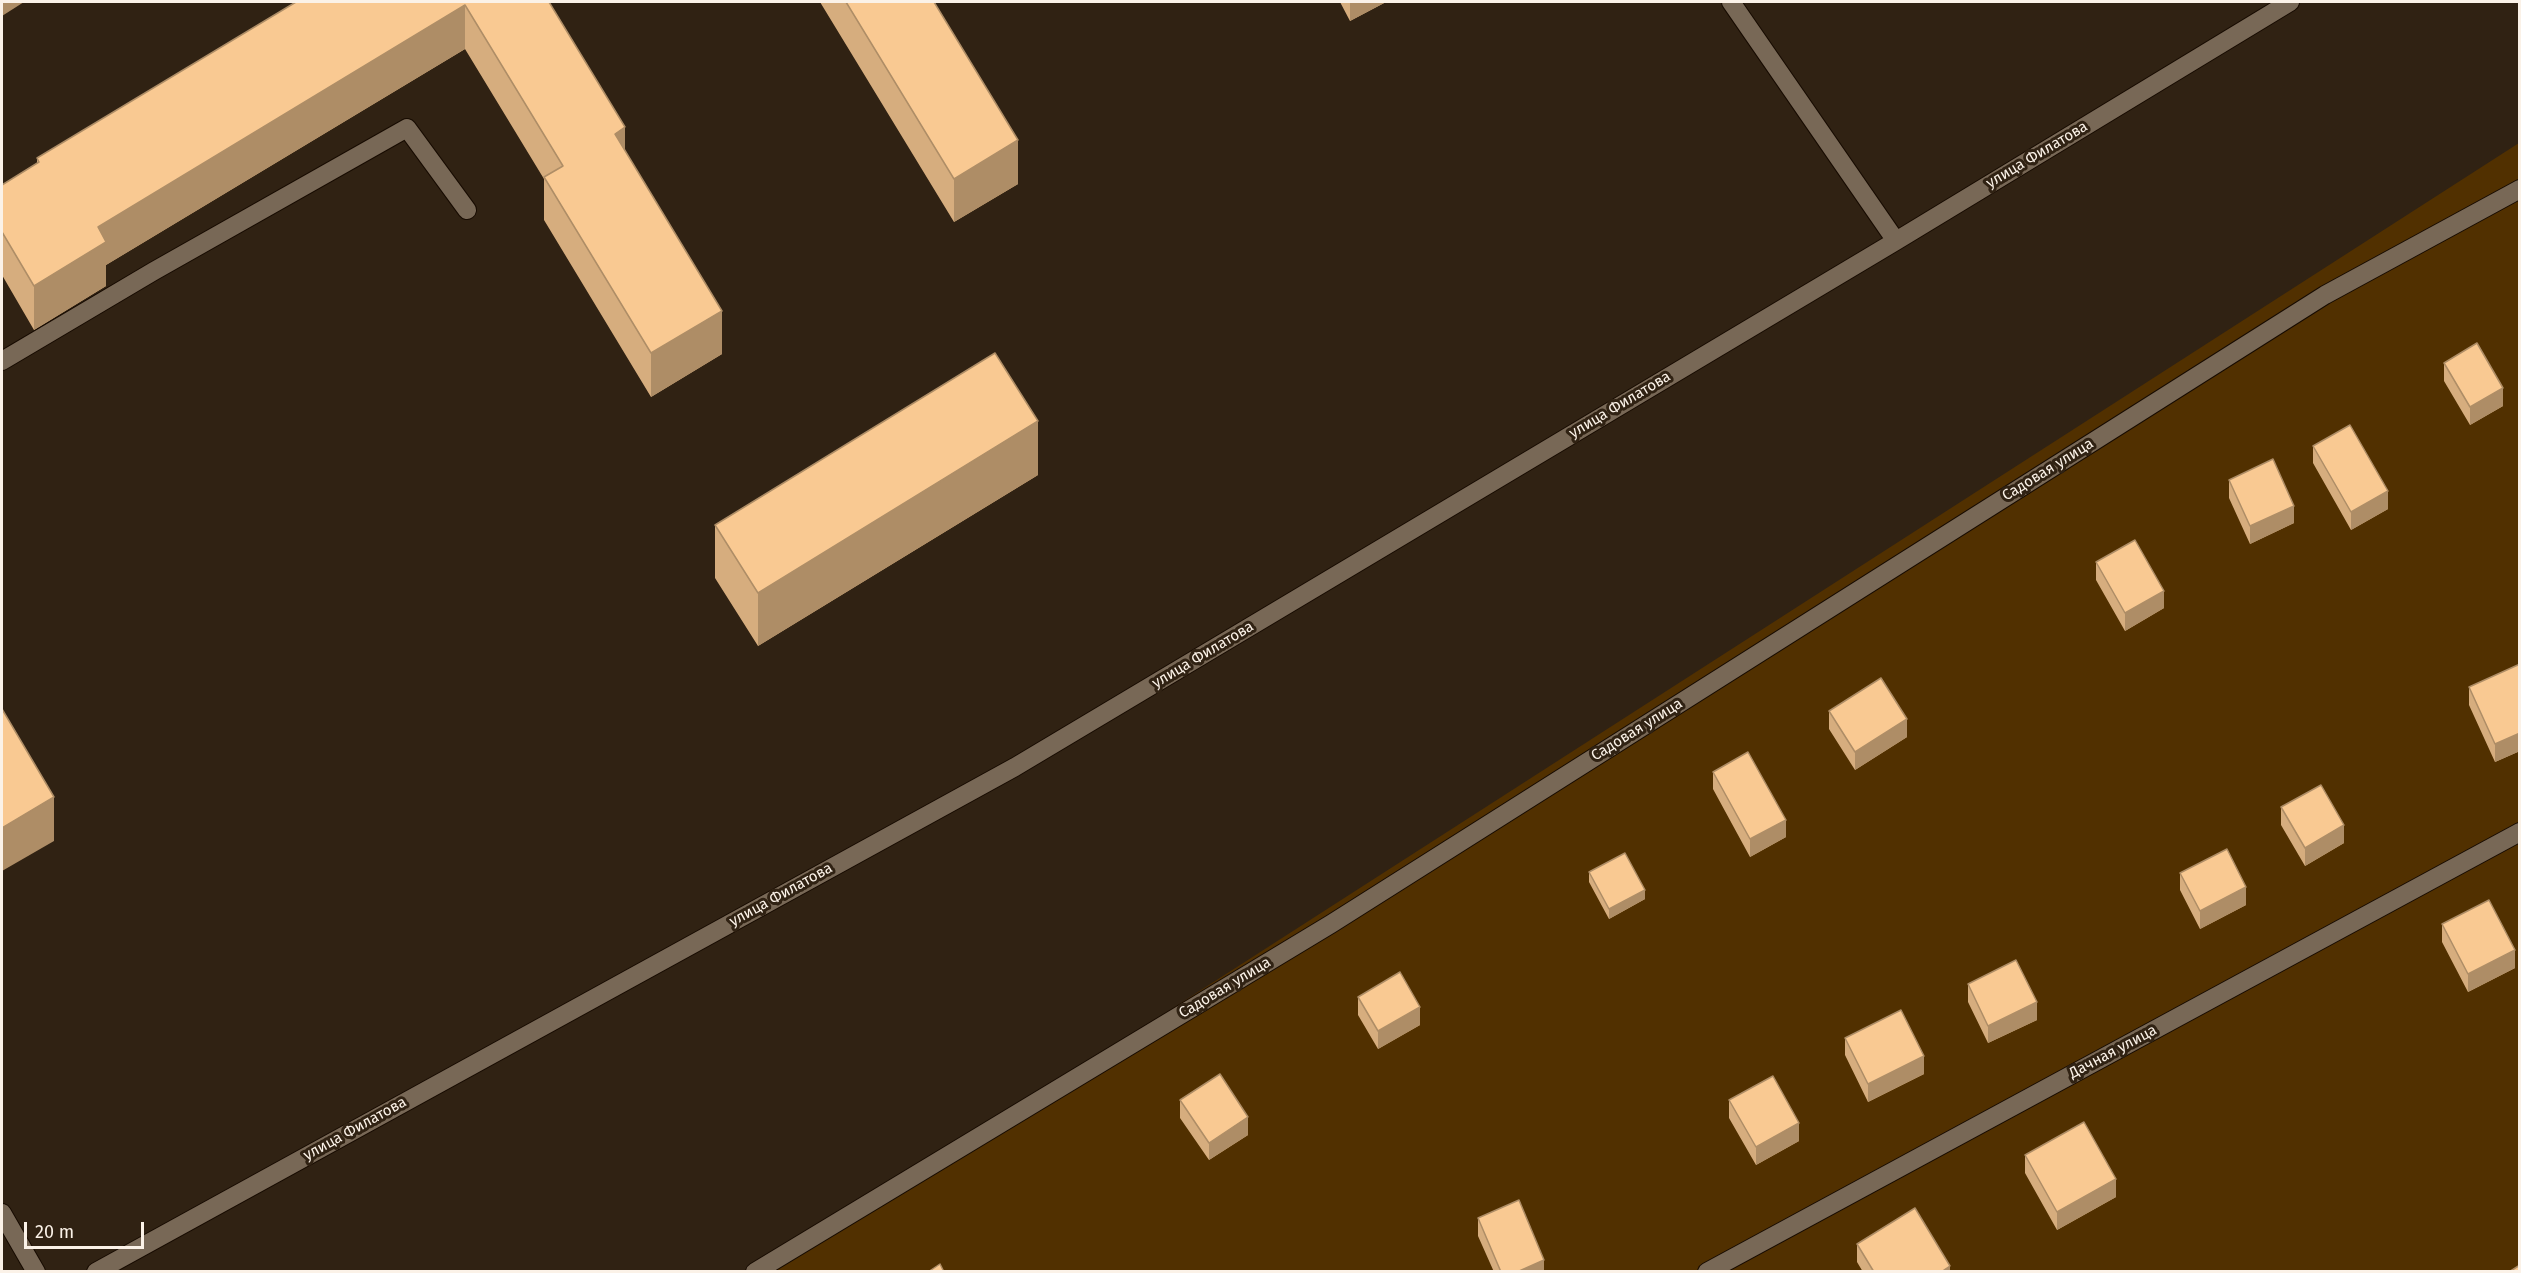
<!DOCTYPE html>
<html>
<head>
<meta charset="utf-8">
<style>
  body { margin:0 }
  #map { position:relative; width:2521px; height:1273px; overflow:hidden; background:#302213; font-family:"Fira Sans",sans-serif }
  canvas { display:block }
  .frame { position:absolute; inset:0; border:3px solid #fbf2e8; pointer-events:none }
  .scale { position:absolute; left:24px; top:1222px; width:120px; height:27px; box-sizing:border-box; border:3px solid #fbf2e8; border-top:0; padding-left:8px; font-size:18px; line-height:21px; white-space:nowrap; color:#fbf2e8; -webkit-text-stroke:4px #302213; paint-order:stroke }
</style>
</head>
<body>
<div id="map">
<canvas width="2521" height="1273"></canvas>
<div class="frame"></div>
<div class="scale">20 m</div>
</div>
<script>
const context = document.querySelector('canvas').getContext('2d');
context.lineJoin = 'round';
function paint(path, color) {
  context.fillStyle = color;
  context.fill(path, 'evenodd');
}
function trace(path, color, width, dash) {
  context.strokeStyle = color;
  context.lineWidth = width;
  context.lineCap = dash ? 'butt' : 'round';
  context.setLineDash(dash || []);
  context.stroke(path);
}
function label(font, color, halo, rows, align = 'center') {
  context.font = font + ' "Fira Sans",sans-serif';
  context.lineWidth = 6;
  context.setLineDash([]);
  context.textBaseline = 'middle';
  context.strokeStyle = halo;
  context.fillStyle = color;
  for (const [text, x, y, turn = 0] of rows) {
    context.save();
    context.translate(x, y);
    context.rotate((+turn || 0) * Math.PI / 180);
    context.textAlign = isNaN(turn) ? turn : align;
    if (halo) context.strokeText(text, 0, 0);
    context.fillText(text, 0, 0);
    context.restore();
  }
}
const green = new Path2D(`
  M2519 143V1271H764Z`);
const minor = new Path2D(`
  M1731 2 1896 241
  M2 361 154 271 407 128 467 210
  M2 1213 36 1272
  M96 1272 1015 767 1896 241 2290 2
  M755 1272 1331 924 2325 295 2520 189
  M1707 1272 2520 832`);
const wall = new Path2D(`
  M296 2H549L625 151 722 354 651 397 544 220V179L465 49 106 265V286L34 330 2 275V185L37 164V158Z
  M820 2H934L1018 184 954 222Z
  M1340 2H1386L1350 21Z
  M2444 363 2503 406 2470 425 2444 381Z
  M2313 446 2388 509 2351 530 2313 463Z
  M1038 475 758 646 715 578V525Z
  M2229 480 2294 523 2250 544 2229 498Z
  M2096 562 2164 608 2125 631 2096 580Z
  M2520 664V751L2495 762 2469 705V687Z
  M1829 711 1907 737 1855 770 1829 729Z
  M1713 772 1786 837 1750 857 1713 789Z
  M2281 807 2344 843 2305 866 2281 825Z
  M1589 872 1645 899 1609 919 1589 882Z
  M2180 873 2246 905 2200 929 2180 890Z
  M2442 924 2515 968 2468 992 2442 942Z
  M1968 984 2037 1020 1988 1043 1968 1002Z
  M1358 997 1420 1025 1378 1049 1358 1015Z
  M1845 1038 1924 1074 1868 1102 1845 1055Z
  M1180 1100 1248 1135 1209 1160 1180 1118Z
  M1729 1100 1799 1141 1756 1165 1729 1118Z
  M2025 1155 2116 1197 2057 1230 2025 1173Z
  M1478 1218 1544 1272H1494L1478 1236Z
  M1857 1244 1950 1272H1863L1857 1262Z`);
const shadedWall = new Path2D(`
  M2 2H24L2 16Z
  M1350 2H1386L1350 21Z
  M465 5V49L106 265V286L34 330V286L98 227Z
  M625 127V171L615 134Z
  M1018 140V184L954 222V179Z
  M722 311V354L651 397V353Z
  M2503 388V406L2470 425V407Z
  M1038 421V475L758 646V593Z
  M2388 491V509L2351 530V512Z
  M2294 506V523L2250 544V526Z
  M2164 591V608L2125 631V613Z
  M1907 719V737L1855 770V752Z
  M2520 733V751L2495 762V744Z
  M54 797V841L2 871V828Z
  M1786 820V837L1750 857V839Z
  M2344 825V843L2305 866V848Z
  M2246 887V905L2200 929V911Z
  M1645 890V899L1609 919V909Z
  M2515 950V968L2468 992V974Z
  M2037 1002V1020L1988 1043V1026Z
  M1420 1007V1025L1378 1049V1031Z
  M1924 1056V1074L1868 1102V1084Z
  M1248 1117V1135L1209 1160V1143Z
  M1799 1123V1141L1756 1165V1147Z
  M2116 1179V1197L2057 1230V1212Z
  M1544 1260V1272H1517Z
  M1950 1266V1272H1941Z`);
const building = new Path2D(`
  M296 2H549L625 127 615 134 722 311 651 353 544 177 563 166 465 5 98 227 106 242 34 286 2 232V185L39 162 37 158Z
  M846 2H934L1018 140 954 179Z
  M2477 343 2503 388 2470 407 2444 363Z
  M995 353 1038 421 758 593 715 525Z
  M2350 425 2388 491 2351 512 2313 446Z
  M2273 459 2294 506 2250 526 2229 480Z
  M2135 540 2164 591 2125 613 2096 562Z
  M2520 664V733L2495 744 2469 687Z
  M1881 678 1907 719 1855 752 1829 711Z
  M2 709 54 797 2 828Z
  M1748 752 1786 820 1750 839 1713 772Z
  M2321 785 2344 825 2305 848 2281 807Z
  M2227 849 2246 887 2200 911 2180 873Z
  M1625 853 1645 890 1609 909 1589 872Z
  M2489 900 2515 950 2468 974 2442 924Z
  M2016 960 2037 1002 1988 1026 1968 984Z
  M1400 972 1420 1007 1378 1031 1358 997Z
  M1901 1010 1924 1056 1868 1084 1845 1038Z
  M1220 1074 1248 1117 1209 1143 1180 1100Z
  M1773 1076 1799 1123 1756 1147 1729 1100Z
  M2084 1122 2116 1179 2057 1212 2025 1155Z
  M1519 1200 1544 1260 1517 1272H1501L1478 1218Z
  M1915 1208 1950 1266 1941 1272H1874L1857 1244Z
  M940 1264 944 1272H928Z
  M2520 1265V1272H2509Z`);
const streetNames = [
  ["улица Филатова",2037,155,-31],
  ["улица Филатова",1620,405,-31],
  ["Садовая улица",2048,470,-32],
  ["улица Филатова",1203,655,-31],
  ["Садовая улица",1637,730,-32],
  ["улица Филатова",781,895,-29],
  ["Садовая улица",1225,988,-31],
  ["Дачная улица",2113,1052,-28],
  ["улица Филатова",355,1129,-29]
];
paint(green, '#513000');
trace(minor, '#170b01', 20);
trace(minor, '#786856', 18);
paint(wall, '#d6ad7e');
paint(shadedWall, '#ae8d66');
paint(building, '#f9c992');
trace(building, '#ae8d66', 1.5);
label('15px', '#fbf2e8', '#302213', streetNames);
</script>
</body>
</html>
